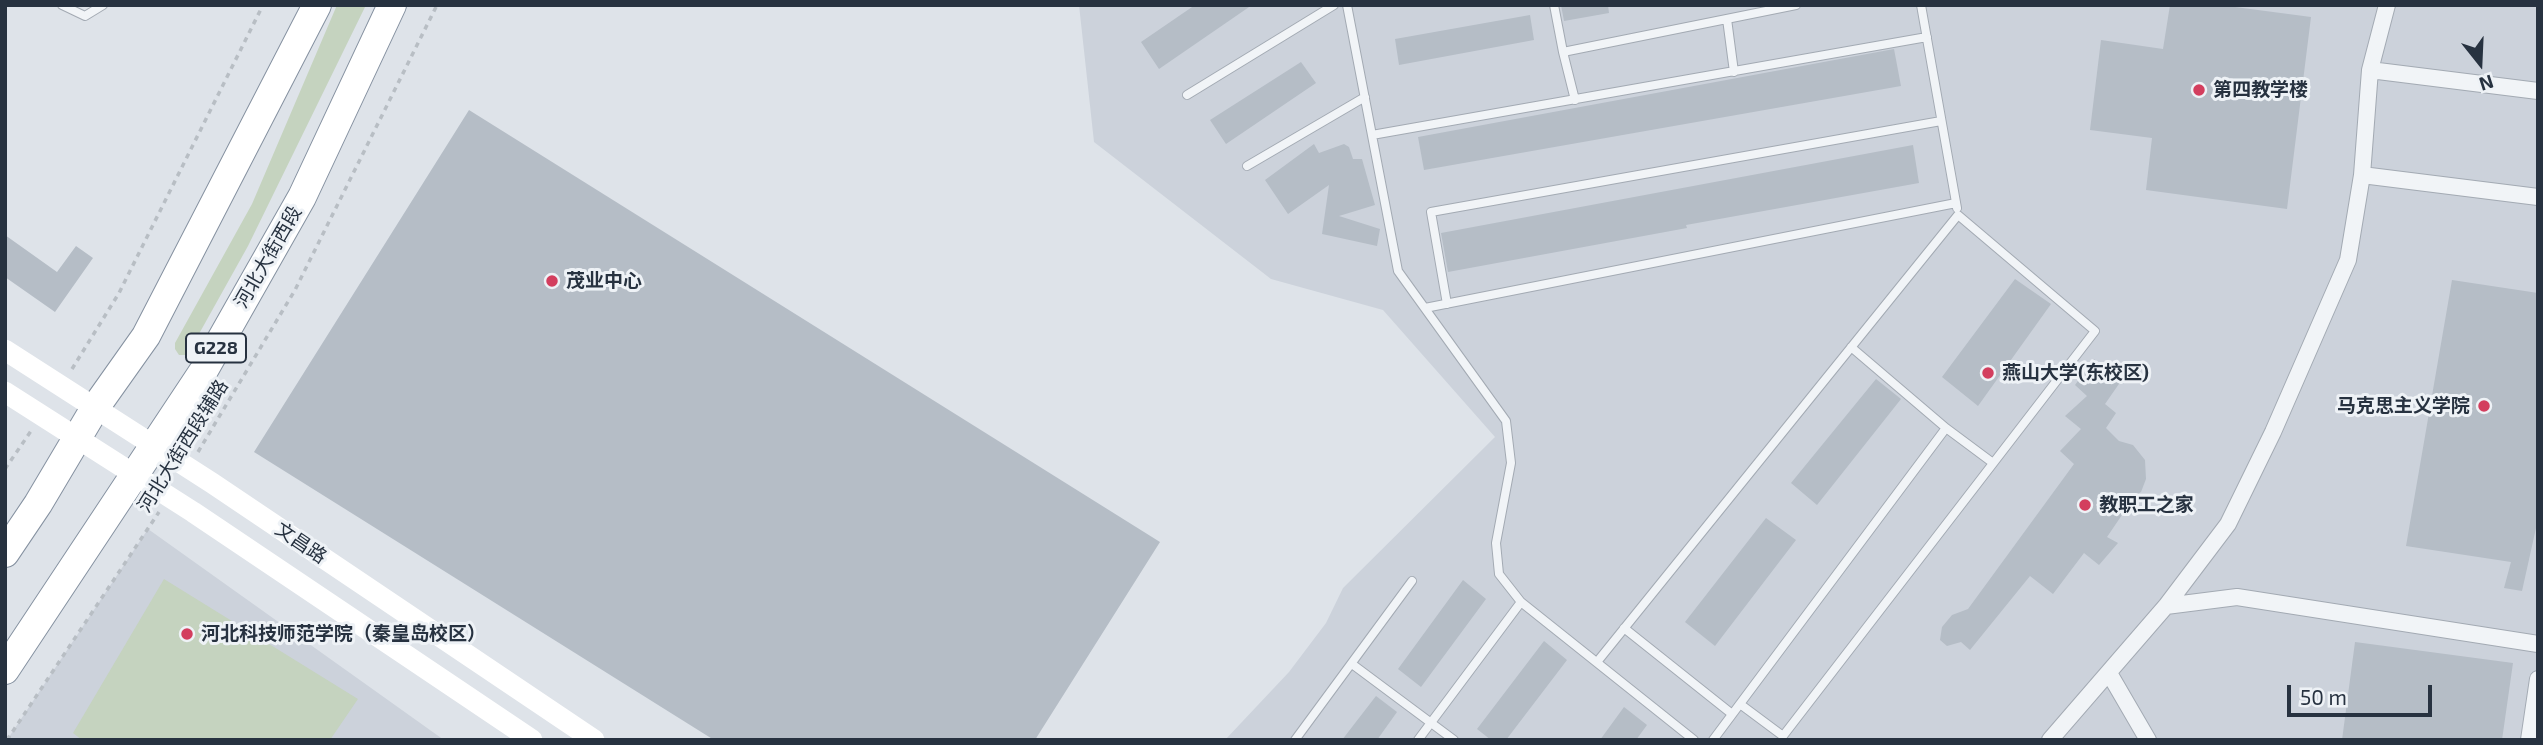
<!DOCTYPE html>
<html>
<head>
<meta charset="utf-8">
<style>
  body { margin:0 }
  #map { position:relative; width:2543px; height:745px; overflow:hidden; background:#dee3e9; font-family:"Exo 2",sans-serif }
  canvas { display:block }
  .frame { position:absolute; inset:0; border:7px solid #273240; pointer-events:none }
  .north { position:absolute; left:2445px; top:28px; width:70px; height:70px; -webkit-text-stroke:5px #eef2f6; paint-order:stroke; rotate:162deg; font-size:19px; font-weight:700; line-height:28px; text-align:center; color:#273240 }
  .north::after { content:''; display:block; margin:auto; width:24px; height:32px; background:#273240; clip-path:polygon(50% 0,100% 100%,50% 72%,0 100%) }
  .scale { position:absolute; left:2287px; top:685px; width:145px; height:32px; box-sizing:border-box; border:4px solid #273240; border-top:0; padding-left:9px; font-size:21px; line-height:24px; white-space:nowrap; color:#273240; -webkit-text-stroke:5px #eef2f6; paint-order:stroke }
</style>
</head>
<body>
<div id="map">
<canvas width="2543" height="745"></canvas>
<div class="frame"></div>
<div class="north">N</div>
<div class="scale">50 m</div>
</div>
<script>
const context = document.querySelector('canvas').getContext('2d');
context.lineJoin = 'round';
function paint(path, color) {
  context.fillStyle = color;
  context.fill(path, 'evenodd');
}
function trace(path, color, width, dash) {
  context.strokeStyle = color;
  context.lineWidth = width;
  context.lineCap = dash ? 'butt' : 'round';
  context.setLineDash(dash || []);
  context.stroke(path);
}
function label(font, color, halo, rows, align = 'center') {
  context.font = font + ' "Exo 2","Noto Sans SC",sans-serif';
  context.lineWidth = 6;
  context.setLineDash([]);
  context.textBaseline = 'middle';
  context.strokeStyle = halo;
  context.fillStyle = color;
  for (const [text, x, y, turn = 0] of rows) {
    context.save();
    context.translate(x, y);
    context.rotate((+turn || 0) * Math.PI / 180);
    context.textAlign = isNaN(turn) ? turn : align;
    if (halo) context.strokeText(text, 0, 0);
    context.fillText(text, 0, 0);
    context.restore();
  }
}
const built = new Path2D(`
  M1079 5H2538V740H1225L1289 672 1326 623 1343 588 1495 437 1383 310 1271 279 1094 142Z
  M148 529 444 740H7Z`);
const green = new Path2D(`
  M337 5H366L248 246 190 350 186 355H179L175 349V343L252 204Z
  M164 579 358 699 330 740H82L73 733Z`);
const building = new Path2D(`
  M1195 5H1252L1159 69 1141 42Z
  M1561 5H1608L1609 13 1564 21Z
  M2170 5H2220L2311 17 2287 209 2146 190 2152 138 2090 130 2101 40 2163 49Z
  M1530 15 1534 40 1399 65 1395 39Z
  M1894 49 1901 86 1424 170 1418 137Z
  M1301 62 1316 83 1226 144 1210 120Z
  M469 110 1160 542 1035 740H714L254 452Z
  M1314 144 1319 153 1344 144 1349 147 1353 159H1362L1375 205 1339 216 1380 229 1377 246 1322 234 1329 185 1288 214 1265 180Z
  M1913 145 1919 183 1686 225 1687 228 1448 272 1441 233Z
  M5 235 57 272 76 246 93 258 55 312 5 277Z
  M2015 279 2051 304 1978 406 1942 377Z
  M2452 280 2538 293V519L2522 591 2504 588 2511 562 2406 546Z
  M2094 359 2121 381 2105 404 2116 413 2106 428 2119 441 2133 445 2145 460 2146 479 2141 492 2129 499 2124 512 2107 537 2118 543 2099 565 2084 553 2053 594 2030 576 1970 650 1961 642 1947 646 1940 640 1942 627 1952 615 1968 609 2074 464 2060 451 2081 429 2065 416 2087 396 2075 385Z
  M1876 379 1901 399 1817 505 1791 483Z
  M1766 518 1796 540 1715 646 1685 622Z
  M1463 580 1486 599 1421 687 1398 669Z
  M1544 641 1567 660 1506 740H1491L1477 729Z
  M2355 642 2513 663 2502 740H2342Z
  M1376 696 1397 712 1377 740H1342Z
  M1624 707 1647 725 1636 740H1600Z`);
const path = new Path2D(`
  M72 369 119 293 263 5
  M198 452 295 290 437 5
  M5 469 31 431
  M7 740 159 512`);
const lane = new Path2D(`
  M62 5 85 16 103 5
  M1347 5 1398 271 1506 421 1511 463 1496 543 1499 574 1521 602 1694 740
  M1554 5 1563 52
  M1921 5 1957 208
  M1727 19 1734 72
  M1187 95 1334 5
  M1575 100 1563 52 1796 5
  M1372 135 1927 37
  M1247 166 1365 97
  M1447 304 1431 212 1941 121
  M1425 308 1956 203
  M1851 347 1946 428
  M1624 628 1732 714
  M1597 662 1958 215 2095 331 1783 736 1740 704
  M1352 664 1454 740
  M1295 740 1412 581
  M1418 740 1521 602
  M1713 740 1946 428 1993 463`);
const street = new Path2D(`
  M2370 70 2538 91
  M2362 175 2538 197
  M2166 606 2237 597 2538 644
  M2109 673 2148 740
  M2050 740 2166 606 2228 524 2273 432 2348 260 2362 175 2370 70 2387 5
  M2529 740 2538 679`);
const secondary = new Path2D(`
  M5 350 212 483 594 740
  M5 392 193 512 532 740`);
const highway = new Path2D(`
  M5 553 38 504 95 408 146 336 317 5
  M5 670 204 370 302 197 392 5`);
const markers = [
  [2199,90,7,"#d33e5e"],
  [552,281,7,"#d33e5e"],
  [1988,373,7,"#d33e5e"],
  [2484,406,7,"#d33e5e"],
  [2085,505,7,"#d33e5e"],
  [187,634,7,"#d33e5e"]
];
const shields = [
  [216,348,60]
];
const shieldNames = [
  ["G228",216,348]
];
const poiNames = [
  ["第四教学楼",2213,90],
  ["茂业中心",566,281],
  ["燕山大学(东校区)",2002,373],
  ["马克思主义学院",2470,406,"right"],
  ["教职工之家",2099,505],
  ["河北科技师范学院（秦皇岛校区）",201,634]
];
const streetNames = [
  ["河北大街西段",268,257,-60],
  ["河北大街西段辅路",183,446,-58],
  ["文昌路",301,543,34]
];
paint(built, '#ccd2db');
paint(green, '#c5d3bf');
paint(building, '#b5bdc6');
trace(lane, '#a3aab3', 10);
trace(street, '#a3aab3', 18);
trace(highway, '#8591a0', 30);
trace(path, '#b8bec4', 3.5, [5, 5]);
trace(lane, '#f1f4f7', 8);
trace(street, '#f1f4f7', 16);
trace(secondary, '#fff', 21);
trace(highway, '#fff', 28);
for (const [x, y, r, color] of markers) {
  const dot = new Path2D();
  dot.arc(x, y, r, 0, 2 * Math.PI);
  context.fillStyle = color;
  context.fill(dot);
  trace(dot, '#eef2f6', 2.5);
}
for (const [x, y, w] of shields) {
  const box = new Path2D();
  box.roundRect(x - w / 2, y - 14.5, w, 29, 5);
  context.fillStyle = '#eef2f6';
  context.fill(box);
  trace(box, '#273240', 2);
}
label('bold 18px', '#273240', null, shieldNames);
label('bold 19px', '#273240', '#eef2f6', poiNames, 'left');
label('19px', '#273240', '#eef2f6', streetNames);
</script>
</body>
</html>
